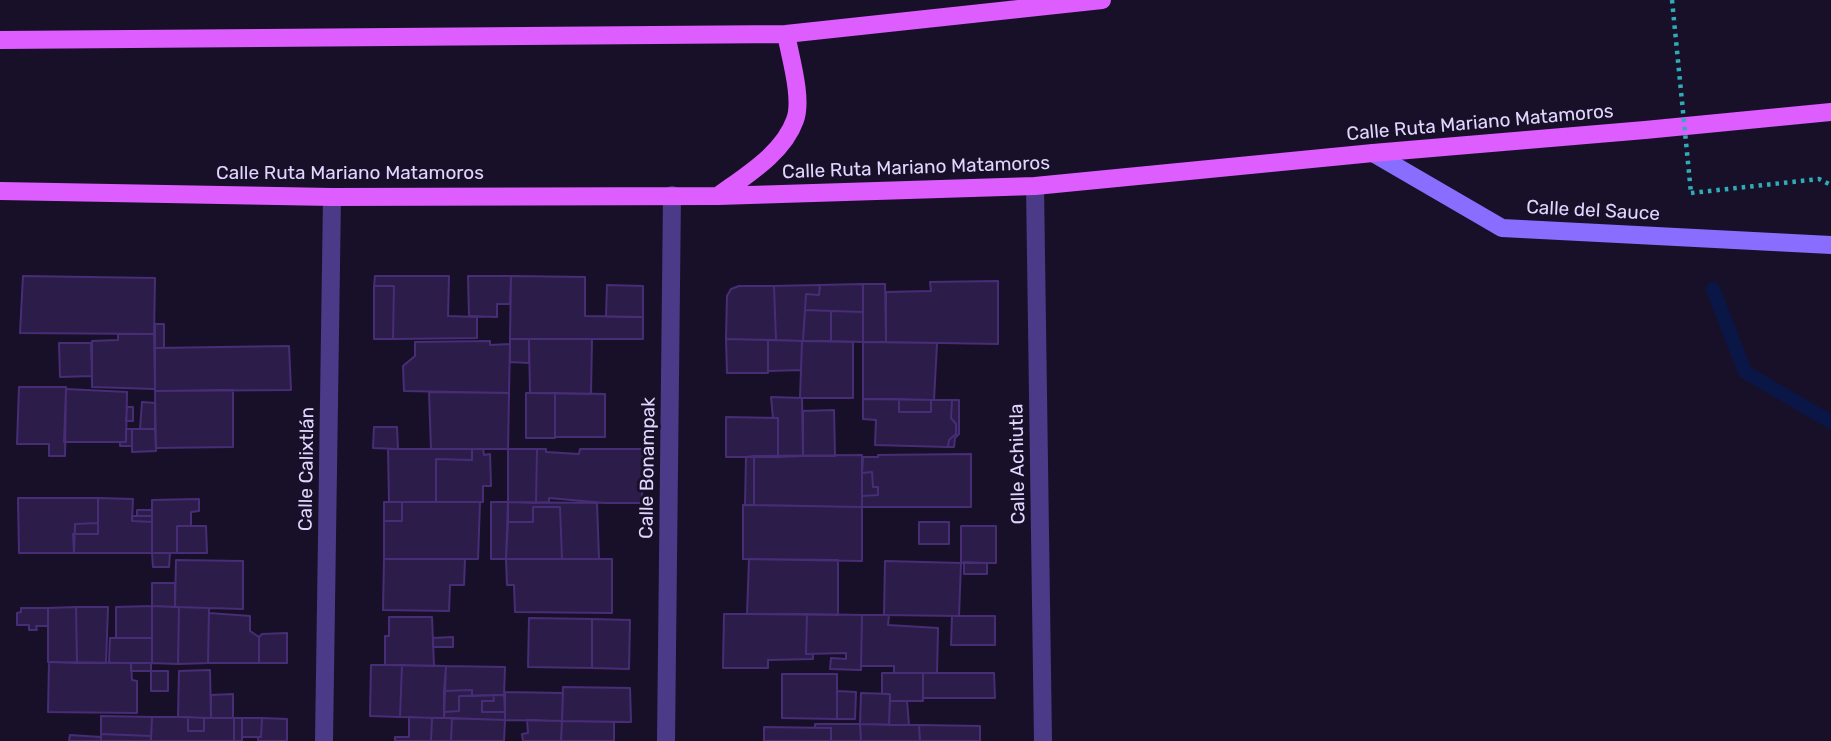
<!DOCTYPE html>
<html>
<head>
<meta charset="utf-8">
<style>
  body { margin:0 }
  canvas { display:block; background:#181028 }
</style>
</head>
<body>
<canvas width="1831" height="741"></canvas>
<script>
const context = document.querySelector('canvas').getContext('2d');
context.lineJoin = 'round';
function trace(path, color, width, dash) {
  context.strokeStyle = color;
  context.lineWidth = width;
  context.lineCap = dash ? 'butt' : 'round';
  context.setLineDash(dash || []);
  context.stroke(path);
}
function paint(path, color) {
  context.fillStyle = color;
  context.fill(path, 'evenodd');
}
function label(font, color, halo, rows, align = 'center') {
  context.font = font + ' Rubik,sans-serif';
  context.lineWidth = 6;
  context.setLineDash([]);
  context.textBaseline = 'middle';
  context.strokeStyle = halo;
  context.fillStyle = color;
  for (const [text, x, y, turn = 0] of rows) {
    context.save();
    context.translate(x, y);
    context.rotate((+turn || 0) * Math.PI / 180);
    context.textAlign = isNaN(turn) ? turn : align;
    if (halo) context.strokeText(text, 0, 0);
    context.fillText(text, 0, 0);
    context.restore();
  }
}
const stream = new Path2D(`
  M1713 289 1745 372 1831 422`);
const building = new Path2D(`
  M23 276 155 278 154 334 20 333Z
  M375 276H449L448 316 477 317V338L393 339 394 286H374Z
  M468 276H511L510 304H497V317L469 316Z
  M511 276 585 277V316L643 317V339H510Z
  M998 281V344L886 342V292L931 291 930 282Z
  M863 284H885L886 342H863Z
  M863 284V312L805 310 806 294 819 295 820 285Z
  M607 285 643 286V317H606Z
  M820 285 819 295 806 294 803 341 776 340 774 286Z
  M374 286H394L393 339H374Z
  M739 286H774L776 340 726 339 727 296 731 289Z
  M805 310 831 311V341H803Z
  M831 311 863 312V342L831 341Z
  M155 324H164V348H155Z
  M118 334H154L155 389 92 387V341L118 340Z
  M510 339H529V363L510 362Z
  M529 339H592L591 394 530 393Z
  M726 339 768 340V373H727Z
  M768 340 802 341 801 370 768 371Z
  M490 341V345L510 344 509 393 404 391 403 366 415 356V342Z
  M802 341 853 342V398H800Z
  M863 342 937 343 934 400 863 399Z
  M59 343H91L92 376 60 377Z
  M289 346 291 390 155 391V348Z
  M19 387H66L65 456H49V444H17Z
  M66 389 127 392 126 442H64Z
  M233 390V447L156 448 155 391Z
  M429 392 509 393 508 449H431Z
  M526 393H555V438H526Z
  M555 393 605 394V437H555Z
  M771 397 802 398 803 456 778 457V418H773Z
  M863 399H899V412H931V400H952L951 418 956 424V434L949 440 948 447 875 445 876 420 863 419Z
  M899 399 931 400V412H899Z
  M952 400H959V434L955 438 954 447H948L949 440 956 434V424L951 418Z
  M142 402 155 403V429H140Z
  M127 407H133V421H126Z
  M834 410 835 456H803V411Z
  M726 417 778 418V457H726Z
  M374 427H397L398 449 373 448Z
  M126 429H132V446H120V442H126Z
  M132 429H155L156 451 132 452Z
  M388 449H472V460L436 459V502H389Z
  M472 449H483L484 455 490 454 491 486H483V502H436V459L472 460Z
  M508 449H537L536 503 508 502Z
  M537 449H546V452L579 454 580 449H643L642 503H605L549 498V502L536 503Z
  M971 454V507H862V496L878 495V487H873L872 472 862 473 863 457H878V455Z
  M862 455V507L754 505V456Z
  M754 456V505H745L746 457Z
  M872 472 873 487H878V495L862 496V473Z
  M18 498H98V523L75 524 74 553H19Z
  M98 498 133 499 132 521 152 522V553H74L73 534H98Z
  M199 499V511L191 512V526H177V553H152V500Z
  M384 502H402V521H384Z
  M402 502H480L478 559H384V521H402Z
  M491 502H508L506 559H491Z
  M508 502 597 503 599 559H562L560 507H533V522H508Z
  M743 505 862 507V561L743 559Z
  M533 507H560L562 559H506L508 522H533Z
  M137 510H152V516H137Z
  M132 516H152V522L132 521Z
  M919 522H949V544H919Z
  M98 523V534H75V524Z
  M177 526H206L207 553H177Z
  M961 526H996V563H961Z
  M152 553H170L169 567H153Z
  M384 559H465L464 585H450L449 611 383 610Z
  M506 559H612V613L515 612 514 585H507Z
  M749 559 838 560V615L747 614Z
  M176 560 243 561V609L175 607Z
  M885 561 961 563 959 616 884 615Z
  M964 562 987 563V574H964Z
  M152 583H175V607L152 606Z
  M152 606 179 607 178 664 152 663Z
  M152 606V638H116V607Z
  M76 607H108L106 663H77Z
  M76 607 77 663 48 662V608Z
  M179 607 209 608 208 663 178 664Z
  M21 608H48V626H36L37 630H29V625H17V613L21 612Z
  M209 613 250 616V631L259 637V663H208Z
  M724 614H807L806 654H813V659L768 660V668H723Z
  M807 614 862 615 861 670 830 669 831 658 846 659V653L806 654Z
  M862 615H889L888 625 938 628 937 673H894V666H861Z
  M952 616H995V645H951Z
  M389 617H432L434 666 385 665V636H389Z
  M529 618 592 619V668L528 667Z
  M592 619 630 620 629 669 592 668Z
  M287 633V663H259V637L262 634Z
  M453 637V647H433V638Z
  M110 638H152V663H109Z
  M49 662 131 663 132 680 137 681V713L48 712Z
  M131 663H151V671H131Z
  M371 665H402L400 717 370 716Z
  M402 665 446 666 444 718 400 717Z
  M446 666 505 667 504 695 472 696V690L444 691Z
  M210 670 211 718 178 717 179 671Z
  M151 671H168V691H151Z
  M882 673H923V701H890V694H882Z
  M923 673H994L995 698H923Z
  M782 674H837V719L782 718Z
  M563 687 630 688 631 722 562 721Z
  M472 690V696H459V711L444 712V691Z
  M837 691 856 692 855 719H837Z
  M505 692 563 693 562 721 505 720Z
  M861 693 890 694 889 725 860 724Z
  M233 694V718H211V695Z
  M493 695H504L505 712H482V701H494Z
  M493 695 494 701H482V712H505V720L444 718V712L459 711V696Z
  M890 701H907L909 725H889Z
  M101 716 152 717 151 736 101 734Z
  M152 717H188V731H204V718H234V741H151Z
  M188 717 204 718V731H188Z
  M409 717 432 718 431 741H395V737H409Z
  M234 718H242V741H234Z
  M242 718H262L261 737H242Z
  M262 718 287 719V741H258V737H261Z
  M432 718H452L451 741H431Z
  M452 718 505 720 504 741H451Z
  M527 720 562 721 561 741H523L522 734 528 733Z
  M562 721 614 722V741H561Z
  M815 724H860L861 741H831V728H815Z
  M860 724 919 725 920 741H861Z
  M919 725 980 726V741H920Z
  M764 727 831 728V741H764Z
  M101 734 151 736V741H101Z
  M70 735 101 737V741H69Z`);
const path = new Path2D(`
  M1691 193 1819 179 1831 185`);
const street = new Path2D(`
  M1035 186 1043 741
  M324 741 332 197
  M666 741 672 195`);
const secondary = new Path2D(`
  M1373 153 1502 228 1831 245`);
const primary = new Path2D(`
  M0 40 786 34 1102 0
  M0 191 332 197 718 196 1035 186 1373 153 1645 130 1831 112
  M718 196C745 176 783 154 795 120 803 99 790 56 786 34`);
const pathBridge = new Path2D(`
  M1672 0 1691 193`);
const streetNames = [
  ["Calle Ruta Mariano Matamoros",1480,123,-5],
  ["Calle Ruta Mariano Matamoros",916,168,-2],
  ["Calle Ruta Mariano Matamoros",350,174],
  ["Calle del Sauce",1593,211,3],
  ["Calle Achiutla",1018,464,-91],
  ["Calle Bonampak",648,468,-89],
  ["Calle Calixtlán",307,469,-89]
];
trace(stream, '#0a1646', 14);
paint(building, '#2c1c49');
trace(building, '#472d75', 2);
trace(path, '#2facba', 4.5, [3.5, 5]);
trace(street, '#4a3a87', 18);
trace(secondary, '#896dff', 18);
trace(primary, '#dd5dff', 18);
trace(pathBridge, '#2facba', 4.5, [3.5, 5]);
label('19px', '#e2d6ff', '#181028', streetNames);
</script>
</body>
</html>
